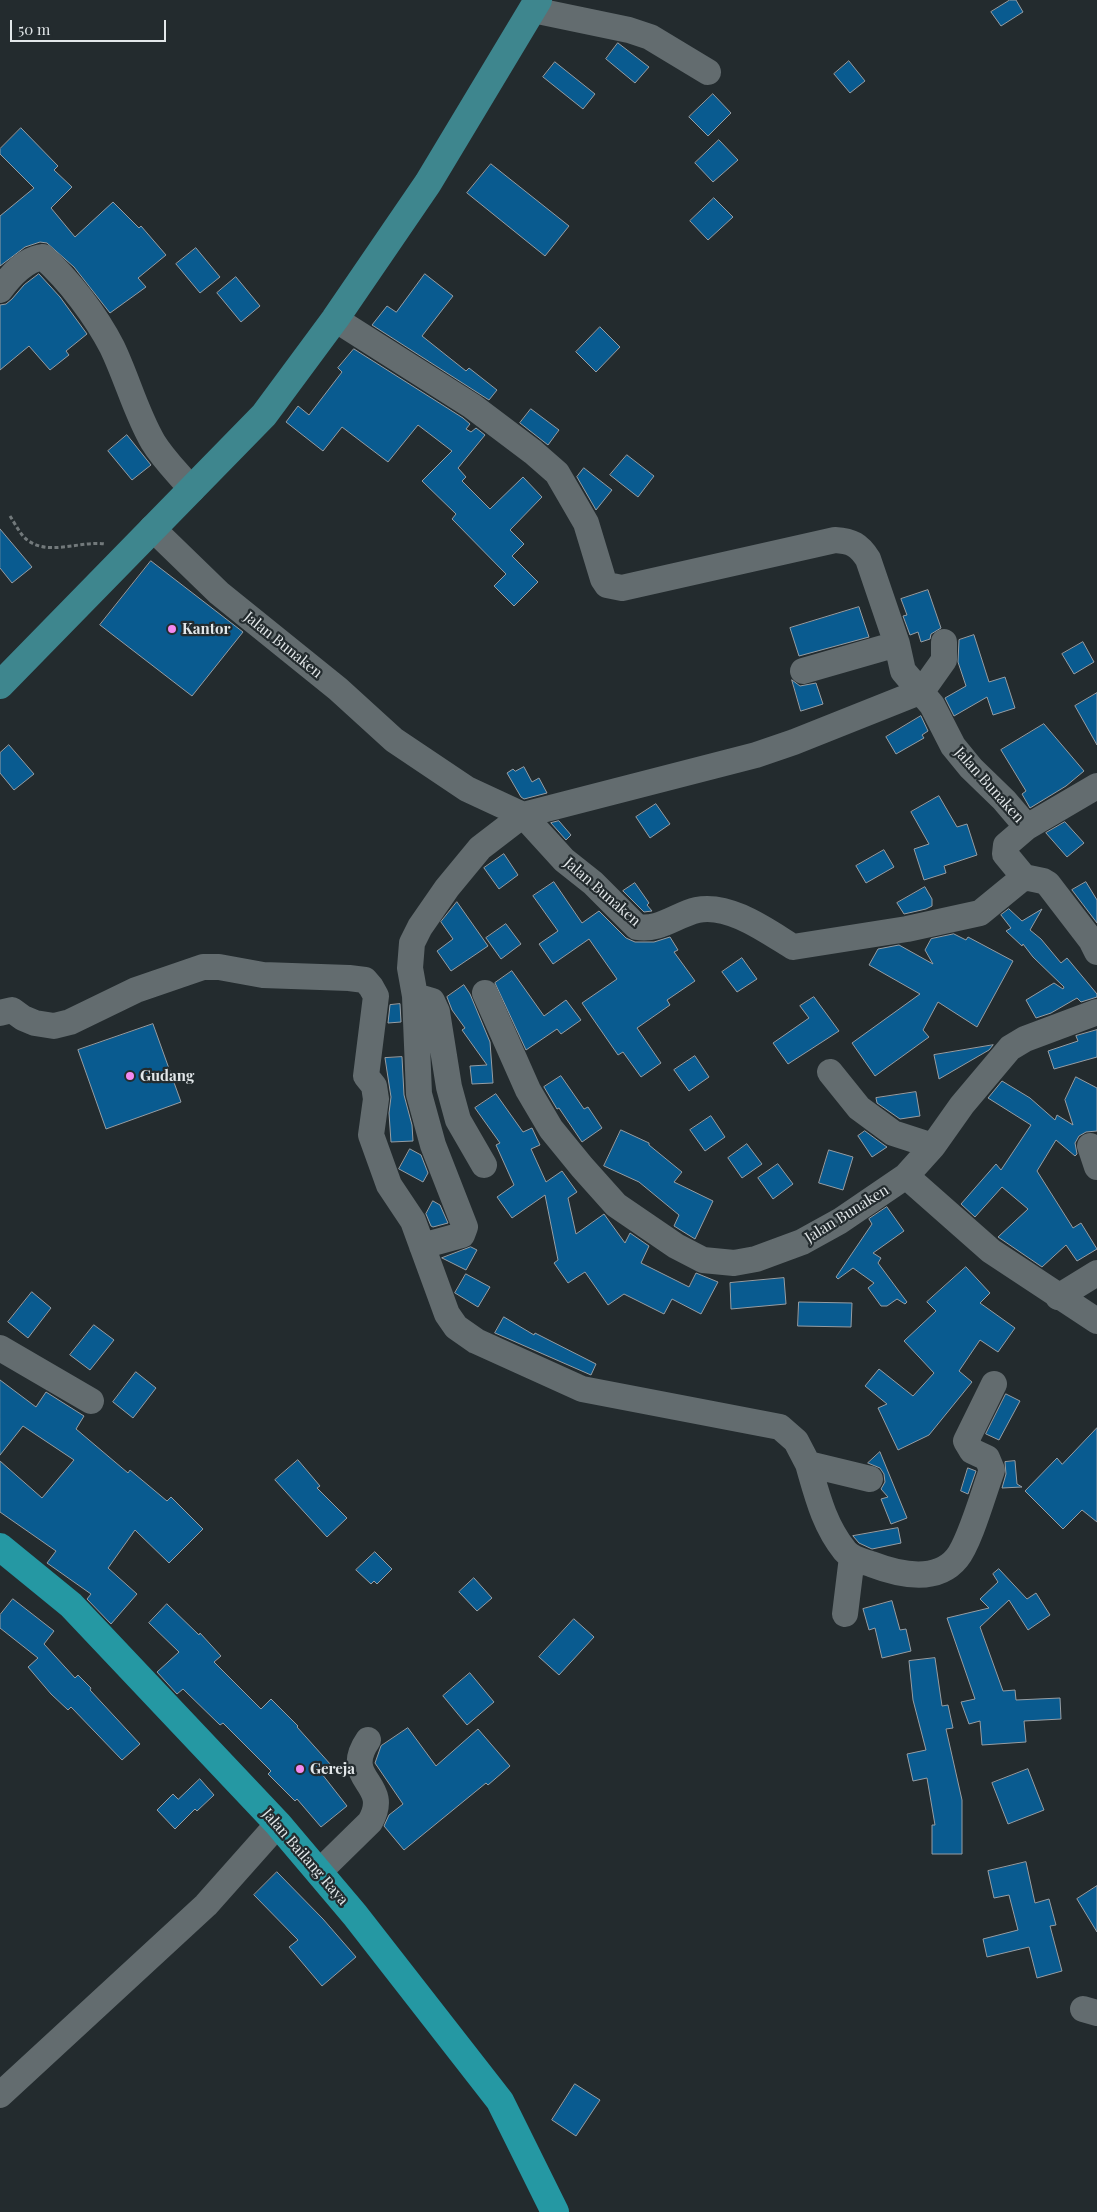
<!DOCTYPE html>
<html>
<head>
<meta charset="utf-8">
<style>
  body { margin:0 }
  #map { position:relative; width:1097px; height:2212px; overflow:hidden; background:#232b2e; font-family:"Playfair Display",serif }
  canvas { display:block }
  .scale { position:absolute; left:10px; top:20px; width:156px; height:22px; box-sizing:border-box; border:2px solid #e2e7e9; border-top:0; padding-left:6px; font-size:15px; line-height:18px; white-space:nowrap; color:#e2e7e9; -webkit-text-stroke:4px #232b2e; paint-order:stroke }
</style>
</head>
<body>
<div id="map">
<canvas width="1097" height="2212"></canvas>
<div class="scale">50 m</div>
</div>
<script>
const context = document.querySelector('canvas').getContext('2d');
context.lineJoin = 'round';
function paint(path, color) {
  context.fillStyle = color;
  context.fill(path, 'evenodd');
}
function trace(path, color, width, dash) {
  context.strokeStyle = color;
  context.lineWidth = width;
  context.lineCap = dash ? 'butt' : 'round';
  context.setLineDash(dash || []);
  context.stroke(path);
}
function label(font, color, halo, rows, align = 'center') {
  context.font = font + ' "Playfair Display",serif';
  context.lineWidth = 4.5;
  context.setLineDash([]);
  context.textBaseline = 'middle';
  context.strokeStyle = halo;
  context.fillStyle = color;
  for (const [text, x, y, turn = 0] of rows) {
    context.save();
    context.translate(x, y);
    context.rotate((+turn || 0) * Math.PI / 180);
    context.textAlign = isNaN(turn) ? turn : align;
    if (halo) context.strokeText(text, 0, 0);
    context.fillText(text, 0, 0);
    context.restore();
  }
}
const building = new Path2D(`
  M1010 0H1016L1023 12 1001 26 991 12Z
  M618 43 649 67 635 83 606 59Z
  M849 61 865 81 850 93 834 74Z
  M555 62 595 94 583 109 543 77Z
  M713 94 731 113 708 136 689 117Z
  M21 128 58 166 54 170 72 187 51 208 75 237 113 202 139 228 141 226 166 255 138 278 146 287 110 313 74 267 47 243 40 242 25 247 0 266V216L34 188 0 154V149Z
  M719 140 738 160 713 182 695 163Z
  M491 164 569 226 545 256 467 193Z
  M714 198 733 217 708 240 690 221Z
  M196 248 220 277 200 293 176 264Z
  M39 274 60 297 87 334 66 351 69 355 50 370 29 346 0 370V305L6 304 12 299 24 285Z
  M425 274 453 296 422 336 466 371 469 368 497 390 489 400 372 325 387 306 396 312Z
  M236 277 260 306 241 322 217 293Z
  M600 327 620 347 596 372 576 352Z
  M354 349 463 418 470 424 466 429 471 432 476 428 485 435 458 468 466 477 462 481 490 509 523 477 542 497 510 530 524 544 512 556 538 582 514 606 494 586 506 574 452 519 456 514 422 481 452 451 418 425 388 462 342 427 323 451 286 422 298 406 309 415 342 372 338 368Z
  M531 409 559 430 548 445 520 423Z
  M127 435 151 465 132 480 108 451Z
  M627 455 654 476 638 497 610 475Z
  M584 468 612 490 596 510 577 477Z
  M0 529 32 567 12 583 0 568Z
  M151 561 243 632 192 696 100 625Z
  M928 590 941 628 931 634 930 639 921 642 918 632 910 635 903 616 907 615 901 599Z
  M859 607 869 637 799 656 790 628Z
  M974 635 989 682 1005 677 1015 708 993 715 987 697 954 716 945 698 966 686 958 662 959 640Z
  M1083 642 1094 662 1074 674 1062 654Z
  M792 680 800 686 816 683 823 704 801 711Z
  M1097 693V745L1075 706Z
  M921 716 928 731 922 735 924 738 896 754 886 737Z
  M1044 724 1084 771 1066 786 1030 808 1022 794 1026 791 1001 750Z
  M9 745 34 774 14 790 0 773V753Z
  M524 767 532 782 539 778 547 793 524 799 521 797 507 773 513 769 515 771Z
  M939 796 957 827 967 824 977 855 944 866 946 873 924 880 914 849 929 844 911 812Z
  M656 804 670 824 650 838 636 817Z
  M559 821 571 835 566 840 551 823Z
  M1065 822 1084 843 1067 857 1046 833Z
  M884 850 894 867 866 883 856 866Z
  M504 854 518 875 499 889 484 868Z
  M554 882 582 923 599 911 626 938 635 942H654L670 937 678 950 674 952 695 981 667 1000 670 1005 637 1028 661 1063 641 1077 623 1052 618 1055 582 1003 617 979 589 939 553 964 539 944 558 931 533 896Z
  M1086 882 1097 900V923L1072 890Z
  M635 883 649 903 647 905 652 911 644 912 623 891Z
  M925 887 932 899V906L926 909 904 914 897 903Z
  M457 902 488 946 451 971 437 951 453 939 441 922Z
  M1009 909 1022 921 1042 909 1030 930 1041 939 1061 963 1067 958 1097 994V997L1081 1002 1077 998 1051 1013 1036 1018 1026 1000 1054 983 1063 989 1064 987 1033 957 1023 944 1022 946 1006 931 1011 928 1001 915Z
  M506 924 521 944 501 959 486 938Z
  M954 934 966 940 968 937 1013 961 977 1027 938 1002 923 1030 929 1037 875 1076 852 1043 920 994 869 965 878 949 899 945 933 964 925 950 931 939Z
  M742 958 757 979 737 992 722 972Z
  M512 971 544 1016 566 1000 581 1020 561 1034 557 1029 526 1050 495 983Z
  M464 985 470 994 490 1042 493 1083 472 1084 470 1066 487 1065 462 1030 465 1028 452 1010 447 997Z
  M814 997 839 1031 788 1064 773 1043 809 1018 800 1006Z
  M400 1004 401 1022 388 1023 390 1005Z
  M153 1024 181 1102 106 1129 78 1050Z
  M1097 1030V1057L1054 1069 1048 1051 1078 1041 1076 1036Z
  M993 1045 989 1050 939 1079 934 1055Z
  M695 1056 709 1077 689 1091 674 1070Z
  M402 1057 404 1095 412 1125 413 1141 391 1142 389 1113 391 1097 385 1058Z
  M561 1076 584 1109 588 1107 602 1128 582 1142 559 1108 557 1109 544 1087Z
  M1076 1077 1097 1088V1131L1086 1132 1079 1136 1075 1143 1077 1154 1075 1156 1056 1140 1037 1171 1073 1228 1081 1223 1097 1249 1077 1261 1066 1245 1042 1267 998 1237 1028 1209 1002 1187 975 1217 961 1204 996 1164 1001 1170 1031 1125 988 1098 1002 1081 1030 1098 1055 1120 1057 1115 1073 1125 1065 1100Z
  M916 1092 920 1116 900 1119 877 1103 876 1098Z
  M496 1094 523 1132 532 1128 540 1145 531 1149 546 1182 562 1171 577 1192 568 1198 576 1234 604 1214 625 1243 630 1233 649 1246 641 1263 689 1287 696 1273 718 1282 701 1314 672 1299 664 1314 624 1294 608 1305 585 1272 568 1283 554 1263 558 1260 545 1195 512 1218 497 1197 514 1185 496 1145 500 1143 475 1108Z
  M711 1116 725 1137 705 1151 690 1130Z
  M621 1130 649 1143V1145L682 1172 674 1182 713 1201 695 1239 674 1226 679 1215 639 1182 604 1166Z
  M865 1131 884 1145 887 1147 872 1157 858 1136Z
  M747 1144 762 1164 742 1178 728 1158Z
  M410 1149 421 1155 428 1173 423 1182 399 1169Z
  M829 1150 853 1157 843 1190 819 1183Z
  M778 1164 793 1184 773 1199 758 1178Z
  M433 1201 440 1205 448 1223 433 1227 431 1226 426 1214Z
  M887 1207 904 1231 873 1253 881 1258 878 1263 907 1302 905 1304 897 1299 887 1306H881L868 1288 874 1283 853 1268 838 1279 836 1277 872 1224 869 1219Z
  M471 1247 477 1250 466 1270 442 1258Z
  M966 1267 990 1293 980 1303 1015 1328 998 1352 980 1340 959 1371 972 1382 929 1435 898 1450 878 1408 887 1404 865 1386 879 1369 913 1396 934 1373 904 1341 936 1311 927 1302Z
  M466 1274 490 1287 478 1307 455 1293Z
  M784 1278 786 1304 731 1309 730 1283Z
  M32 1292 51 1308 28 1338 8 1322Z
  M799 1302 852 1303 851 1327 798 1326Z
  M504 1317 534 1335 535 1333 596 1364 591 1375 495 1333Z
  M94 1325 114 1340 90 1370 70 1355Z
  M136 1372 156 1388 133 1418 113 1402Z
  M0 1380 36 1407 46 1392 84 1416 76 1429 128 1473 130 1470 167 1501 171 1497 203 1529 169 1563 135 1530 108 1568 137 1594 111 1624 87 1599 91 1594 47 1563 56 1551 0 1512V1461L42 1498 74 1460 23 1426 0 1455Z
  M1006 1394 1020 1401 999 1440 986 1434Z
  M1097 1428V1522L1082 1510 1063 1529 1025 1491 1057 1458 1062 1464Z
  M880 1452 907 1518 891 1524 881 1499 888 1497 881 1489 885 1482 884 1474 880 1468 868 1463Z
  M298 1460 320 1486 317 1488 347 1518 327 1537 275 1480Z
  M1015 1461 1017 1484 1022 1487 1002 1488 1006 1474 1005 1462Z
  M968 1468 976 1471 968 1494 961 1491Z
  M898 1528 901 1543 872 1549 859 1543 853 1536Z
  M375 1552 392 1569 377 1584 374 1581 371 1584 356 1570Z
  M999 1569 1027 1599 1036 1593 1050 1615 1028 1630 1009 1600 980 1627 1003 1691 1015 1690 1016 1700 1060 1698 1061 1719 1024 1721 1026 1742 982 1745 980 1721 969 1724 961 1702 975 1699 947 1618 989 1608 980 1599 998 1582 993 1574Z
  M474 1578 492 1598 477 1611 459 1592Z
  M13 1599 54 1631 44 1644 75 1678 78 1675 91 1688 90 1690 140 1744 122 1760 71 1707 68 1710 51 1694 28 1667 38 1658 0 1628V1615Z
  M892 1601 900 1630 906 1629 911 1651 882 1658 875 1628 869 1630 863 1609Z
  M167 1604 199 1635 200 1633 221 1656 214 1662 261 1709 271 1699 298 1726 297 1727 331 1765 322 1774 347 1806 321 1827 297 1799 295 1801 268 1774 271 1771 223 1723 220 1725 183 1689 177 1694 157 1672 179 1652 149 1623Z
  M574 1619 594 1637 559 1675 539 1657Z
  M935 1658 942 1706 948 1705 953 1728 946 1729 962 1800V1854H932V1825H935L927 1778 913 1781 907 1754 926 1750 913 1700 909 1661Z
  M470 1673 494 1702 467 1725 443 1696Z
  M408 1728 436 1766 478 1729 510 1766 488 1785 486 1783 404 1850 384 1826 389 1815 403 1804 375 1763 381 1746Z
  M1028 1769 1044 1810 1008 1824 992 1783Z
  M200 1779 214 1795 197 1811 195 1809 175 1829 157 1810 173 1794 178 1799Z
  M1026 1862 1035 1903 1049 1899 1056 1925 1050 1926 1062 1971 1037 1978 1029 1947 987 1957 983 1939 1018 1930 1009 1895 994 1898 988 1871Z
  M277 1872 323 1919 356 1957 322 1986 289 1947 298 1940 254 1895Z
  M1097 1886V1932L1077 1899Z
  M575 2084 600 2100 576 2136 552 2120Z`);
const path = new Path2D(`
  M10 516C14 522 18 530 23 536 44 559 79 540 105 544`);
const minor = new Path2D(`
  M533 10 629 30 650 37 708 72
  M0 290C10 276 26 259 43 257 69 280 96 316 112 347 127 378 136 413 153 442 164 460 179 474 192 490
  M335 319 472 406 533 452 557 473 586 523 603 579 607 585 622 588 835 540C852 541 859 545 868 559L897 644
  M152 528 219 593 338 689 394 740 467 789 523 815 564 860 593 883 637 927C659 931 676 915 697 910 729 903 767 931 793 947L907 929 980 913 1024 877
  M803 671 897 644 903 671 932 705 953 746 971 768 1004 800 1027 827
  M1024 877 1005 854 1006 845 1027 827 1097 786
  M1024 877 1043 881 1048 884 1091 940 1097 952
  M485 993 528 1090 551 1129 582 1167 616 1205 676 1246 703 1260 734 1263 756 1259 802 1242 840 1221 906 1176 933 1146 962 1105 1010 1048 1025 1039 1097 1012
  M415 996 432 1001 437 1012 449 1087 458 1120 484 1165
  M0 1013 12 1010 23 1018 35 1023 54 1026 70 1022 136 990 203 967H219L263 975 349 978 365 980 371 987 376 996 366 1076 374 1086 376 1099 371 1135 389 1185 413 1221 447 1314 456 1327 476 1341 582 1389 780 1427 796 1441 808 1464 870 1479
  M830 1072 859 1108 893 1133 933 1146
  M1090 1146 1097 1167
  M906 1176 991 1251 1097 1321
  M422 1246 462 1235 465 1227 433 1145 419 1094 415 996 410 968 412 943 420 927 447 888 480 848 523 815 756 755 794 742 922 691 944 660V642
  M1058 1297 1097 1273
  M0 1348 91 1401
  M808 1464C817 1495 824 1525 845 1551 852 1559 862 1561 871 1564 897 1574 936 1584 957 1558 970 1542 984 1491 992 1470L987 1458 972 1451 966 1441 994 1384
  M845 1614 852 1557
  M319 1872 370 1822C393 1782 340 1781 368 1740
  M1083 2009 1097 2013
  M0 2095 206 1905 278 1824`);
const major = new Path2D(`
  M0 685 264 415 335 319 428 183 538 0`);
const highway = new Path2D(`
  M0 1547 71 1605 278 1824 355 1915 500 2101 555 2212`);
const markers = [
  [172,629,5,"#f489f0"],
  [130,1076,5,"#f489f0"],
  [300,1769,5,"#f489f0"]
];
const poiNames = [
  ["Kantor",182,629],
  ["Gudang",140,1076],
  ["Gereja",310,1769]
];
const streetNames = [
  ["Jalan Bunaken",283,645,39],
  ["Jalan Bunaken",989,785,48],
  ["Jalan Bunaken",602,892,41],
  ["Jalan Bunaken",847,1214,-32],
  ["Jalan Bailang Raya",305,1857,49]
];
paint(building, '#095b90');
trace(building, '#969da3', 1);
trace(path, '#72797b', 3, [4, 2.5]);
trace(minor, '#636c6f', 26);
trace(major, '#3e868e', 28);
trace(highway, '#2598a3', 28);
for (const [x, y, r, color] of markers) {
  const dot = new Path2D();
  dot.arc(x, y, r, 0, 2 * Math.PI);
  context.fillStyle = color;
  context.fill(dot);
  trace(dot, '#232b2e', 2);
}
label('bold 15px', '#e2e7e9', '#232b2e', poiNames, 'left');
label('15px', '#e2e7e9', '#232b2e', streetNames);
</script>
</body>
</html>
